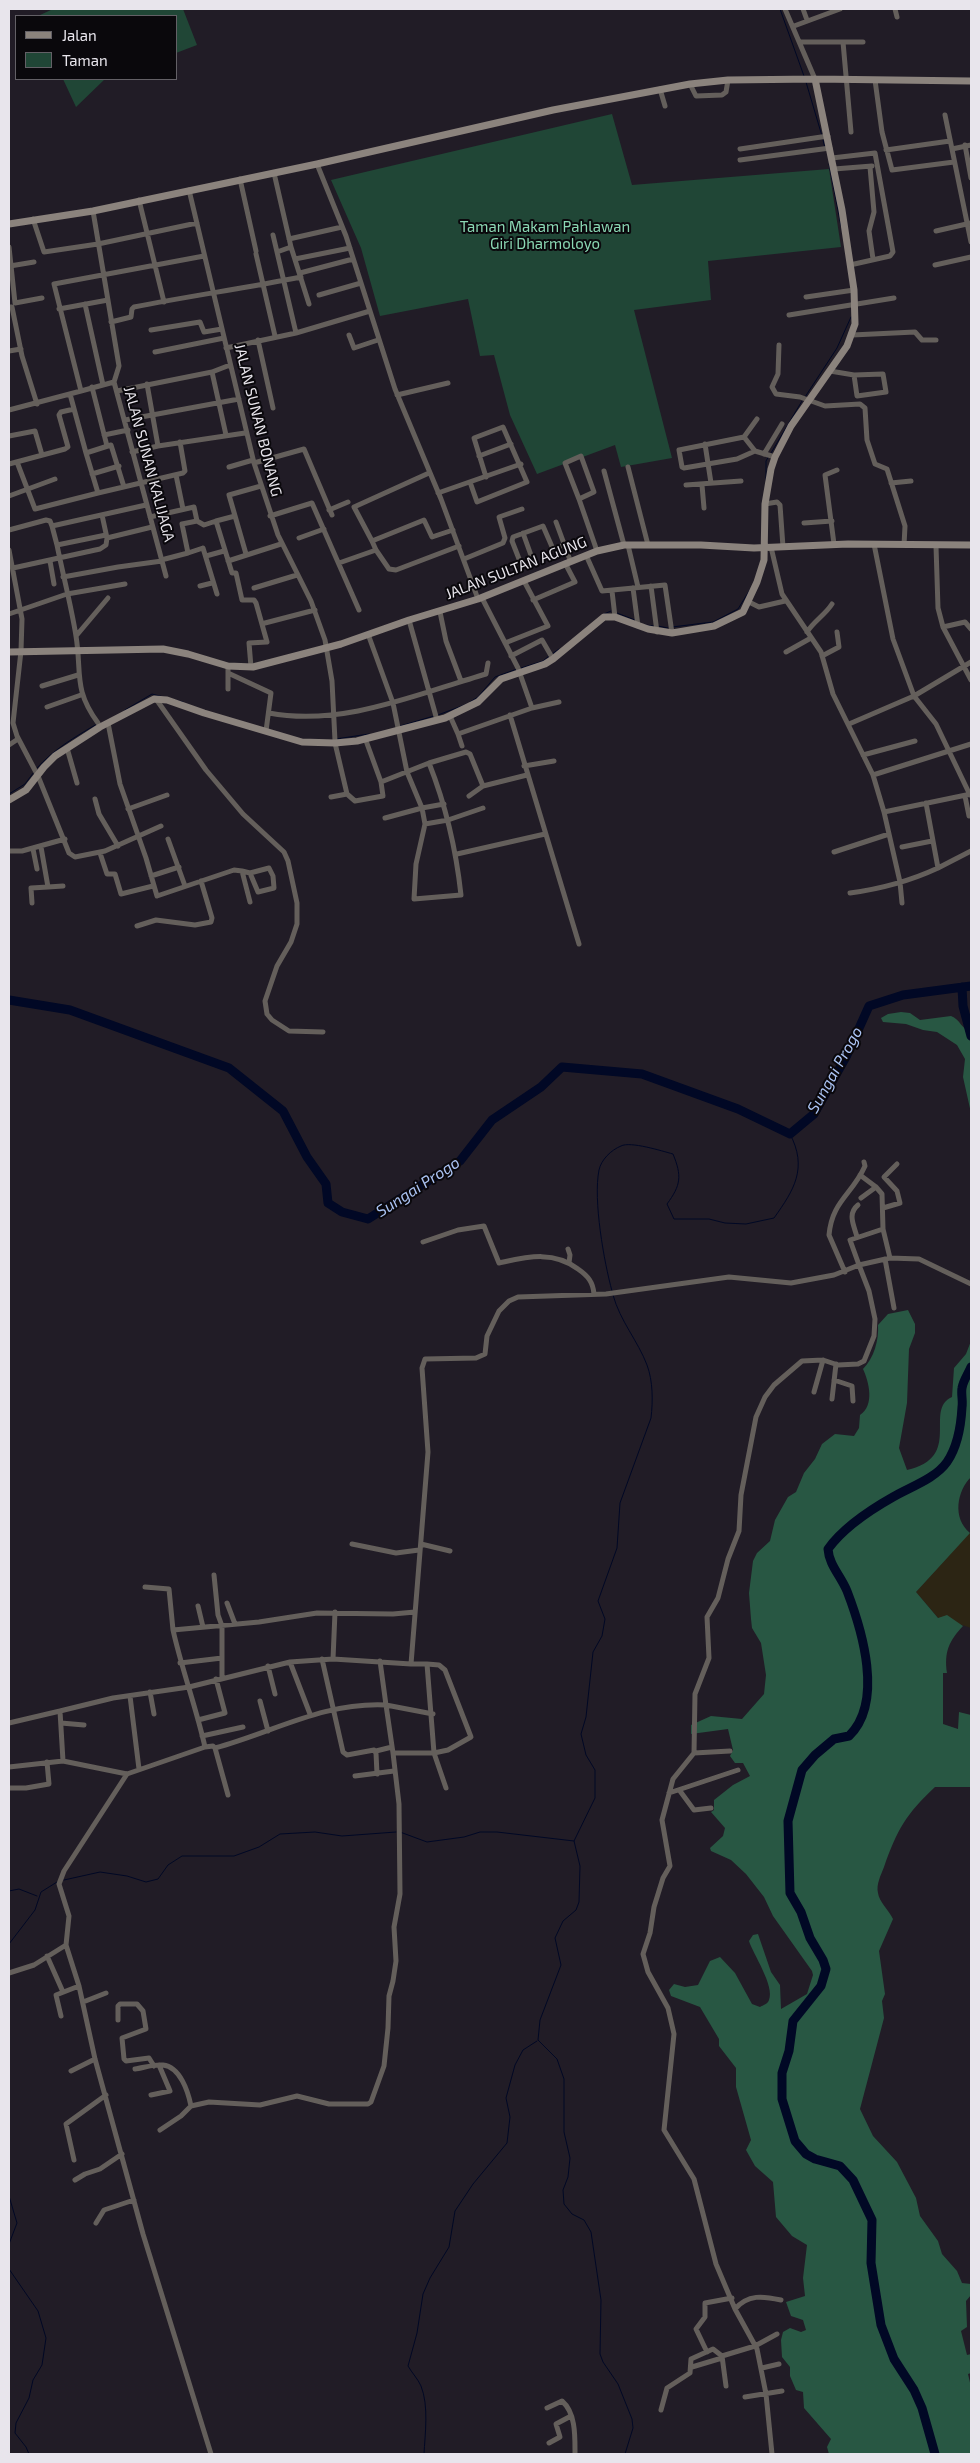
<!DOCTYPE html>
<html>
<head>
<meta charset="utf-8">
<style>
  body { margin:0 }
  #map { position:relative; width:980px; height:2463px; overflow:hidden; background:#211c26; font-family:"Exo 2",sans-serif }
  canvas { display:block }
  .frame { position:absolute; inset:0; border:10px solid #e8e5ec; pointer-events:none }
  .legend { position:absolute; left:15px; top:15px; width:162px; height:65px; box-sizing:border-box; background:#0a080c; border:1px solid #636066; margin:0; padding:6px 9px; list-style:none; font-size:15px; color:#e8e5ec }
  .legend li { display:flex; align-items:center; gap:10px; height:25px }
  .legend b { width:25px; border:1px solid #636066 }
</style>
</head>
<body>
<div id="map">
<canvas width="980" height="2463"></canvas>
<div class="frame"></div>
<ul class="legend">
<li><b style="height:6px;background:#8b837d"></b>Jalan</li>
<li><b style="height:14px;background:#204636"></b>Taman</li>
</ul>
</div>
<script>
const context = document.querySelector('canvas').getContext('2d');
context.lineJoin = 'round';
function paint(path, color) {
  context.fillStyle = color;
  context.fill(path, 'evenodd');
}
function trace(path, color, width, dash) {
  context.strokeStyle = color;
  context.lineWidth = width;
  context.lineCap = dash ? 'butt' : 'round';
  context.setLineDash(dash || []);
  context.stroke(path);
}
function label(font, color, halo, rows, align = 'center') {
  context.font = font + ' "Exo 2",sans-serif';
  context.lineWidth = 4;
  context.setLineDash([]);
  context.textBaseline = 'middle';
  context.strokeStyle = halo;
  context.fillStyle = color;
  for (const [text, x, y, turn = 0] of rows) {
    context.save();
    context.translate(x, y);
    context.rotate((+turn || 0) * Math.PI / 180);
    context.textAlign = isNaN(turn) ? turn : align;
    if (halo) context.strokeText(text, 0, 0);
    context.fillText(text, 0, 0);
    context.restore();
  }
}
const education = new Path2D(`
  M971 1531V1628L956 1623 947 1616 939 1619 916 1592Z`);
const green = new Path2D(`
  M53 9H183L197 45 176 53V16H38Z
  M63 79H105L76 107Z
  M612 114 632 185 829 169 841 247 708 261 711 300 634 310 672 458 621 467 615 445 537 474 510 415 494 355 480 356 468 299 380 316 361 248 331 180Z`);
const forest = new Path2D(`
  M901 1012 910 1013 920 1020 951 1016C960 1019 962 1030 971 1032V1113L963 1077 965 1059 957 1045 937 1032 923 1030 906 1024 883 1022 881 1018 888 1014Z
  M908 1310 915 1324V1333L909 1349 907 1403 899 1448 907 1470C964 1457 923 1410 952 1397L954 1368 966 1354 971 1341V1477C957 1491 952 1518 970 1533L916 1592 938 1618 947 1615 963 1626C949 1641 944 1652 947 1673H943V1724L958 1729 959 1712 971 1715V1787H935C906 1814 897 1830 884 1867 881 1875 876 1884 878 1893 879 1902 889 1910 893 1919L879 1951 885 1994 882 2001 884 2018 860 2109 873 2136 897 2162 916 2198 920 2216 938 2241 942 2254 957 2271 962 2283 971 2284V2295L966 2301 967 2327 961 2331 967 2355 971 2354V2373L968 2374 971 2387V2454H829L827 2447 831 2439 804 2408 803 2392 796 2390 790 2376V2367L782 2357 781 2340 783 2332 790 2328 801 2332 806 2330 803 2320 791 2316 786 2302 805 2296 803 2278 807 2245 792 2236 776 2217 773 2182 755 2166 746 2150 751 2140 736 2087V2068L719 2046V2039L700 2007 671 1996 669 1990 674 1984 685 1987 698 1985 710 1961 720 1957 735 1973 752 2004 760 2007C763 2005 768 2004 769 2000 775 1986 753 1954 749 1941L753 1935 758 1934 771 1972 780 1985 781 2009 807 1994 813 1975 812 1971 773 1916 764 1897 746 1874 731 1860 711 1851 710 1848 723 1836 725 1828 711 1812 714 1810V1800L733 1785 750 1776 743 1763H735L730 1756 733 1750 728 1729 691 1734V1725L711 1716 742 1719 764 1694 766 1675 761 1643 752 1628 751 1619 749 1593 753 1561 757 1553 770 1541 775 1520 788 1497 796 1492 804 1473 815 1459 822 1444 835 1434 854 1436 859 1428 860 1415C875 1405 869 1382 863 1369 874 1358 879 1340 878 1325L888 1314Z`);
const stream = new Path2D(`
  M780 9 804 76
  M806 82 822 136
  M823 140 825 148
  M829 164 841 226
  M805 397 837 348 851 317
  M771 453 802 401
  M766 481V461L769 456
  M617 613 635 620
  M604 614 611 611
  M645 625 654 626
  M658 626 668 628
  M672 627 713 622 738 609 751 588
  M552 654 559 649
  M521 668 543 661 549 656
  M470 702 478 697 495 677 517 669
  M125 710 152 694 183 702
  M438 715 467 704
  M400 726 434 716
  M336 739 369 734
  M36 769C54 749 75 737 97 724
  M9 794 25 784 34 772
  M612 1291C604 1262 593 1200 599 1170 601 1160 611 1150 621 1146 630 1141 662 1151 673 1154 682 1176 681 1185 667 1204L674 1219H709L725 1223 746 1224 774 1218C794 1190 808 1168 790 1134
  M613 1295C620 1321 638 1341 647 1365 653 1381 653 1401 651 1418L620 1503 617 1548 598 1601 605 1619 602 1636 593 1652 586 1717 581 1734 586 1755 595 1770V1798L574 1841 580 1866 579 1902 576 1910 563 1921 555 1938 561 1965 540 2020 538 2040 557 2059 564 2079V2132L570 2158 568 2177 563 2190 564 2204 572 2214 584 2220 591 2232 601 2300 600 2354 603 2362 618 2384 632 2419 633 2428 625 2454
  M400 1832 427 1842 464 1837 480 1832H497L574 1841
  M64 1880 100 1872 127 1876 146 1882 158 1879 168 1865 182 1856H234L259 1847 280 1834 315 1832 342 1836 396 1832
  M9 1891 19 1889 37 1896
  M9 1944 35 1910 41 1892 57 1882
  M9 2196 17 2223 9 2244
  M9 2269 38 2311 46 2338 42 2365 33 2380 29 2398 16 2423 15 2433 26 2447 29 2454
  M424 2454C425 2434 429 2406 421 2386 418 2379 412 2373 408 2366L417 2333 423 2294 430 2278 449 2247 455 2211 473 2184 507 2143 510 2117 506 2098 515 2065 523 2050 537 2041`);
const river = new Path2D(`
  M962 987 963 1006 971 1036
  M9 1000 70 1010 229 1068 283 1111 307 1157 326 1184 328 1203 342 1212 368 1219 460 1161 492 1120 541 1087 562 1067 642 1074 738 1109 790 1134 814 1114 847 1055 869 1006 903 995 971 986
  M935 2454 922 2408 914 2390 894 2359 881 2325 871 2263 872 2220 853 2180 840 2166 815 2159 806 2154 795 2141 782 2099V2073L789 2051 793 2021 821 1986 826 1969 823 1960 810 1938 801 1912 790 1893 788 1821 802 1770 815 1755 834 1739 849 1736C884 1702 862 1630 847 1591 841 1576 829 1565 828 1549 843 1528 870 1510 893 1497 910 1487 935 1479 947 1462 958 1446 961 1426 962 1407 963 1401 961 1394 962 1388 963 1381 968 1374 971 1367`);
const street = new Path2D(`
  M785 9 815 79
  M803 9 807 20
  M895 9 897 17
  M794 26 840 9
  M801 42H843L851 132
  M843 42H863
  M875 80 882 132 892 170 954 162
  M690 84 696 96 722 95 726 92 728 80
  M660 89 665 106
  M945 115 971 242
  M965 145 971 178
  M740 149 828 136
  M952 149 971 145
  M886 150 950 141
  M832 158 875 153 893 252 890 256 850 265
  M740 160 830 148
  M317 164 346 236 395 389 441 499 478 599
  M870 167 874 212 869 231 873 259
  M834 169 872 166
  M274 173 291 247 277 252 296 333
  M240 179 256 251
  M189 190 254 463 278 535 311 601 325 640 332 681 335 741
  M139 200 164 302
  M93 211 119 366 114 382 166 576
  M33 219 44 252 98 244 197 223
  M936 231 971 223
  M273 235 277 252
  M289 239 342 227
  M9 247 15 303 42 298
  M291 247 309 304
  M256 254 275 336
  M295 259 350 248
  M935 265 971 257
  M10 266 34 262
  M300 273 353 259
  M319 295 361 283
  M806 297 854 290
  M85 304 103 385
  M9 307H12L22 356 37 404
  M59 309 108 300
  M789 315 894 298
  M111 322 131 317 132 309 134 307C190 296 246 288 301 277
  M151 330 200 322 204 332 222 329
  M349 335 354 348 378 340
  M852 335 915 332 922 340H936
  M258 340 273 408
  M779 345 778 374 772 387 776 394 800 397 825 406 860 404 865 408 867 440 875 464 887 469 905 526 904 545
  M226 348 296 333 370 311
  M9 351 21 349
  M155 352 224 338
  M830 371 854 375 857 396 886 392 883 374 854 375
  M212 372 226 435
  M114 382 81 391 54 284 204 256
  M147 384 158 446
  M92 387 107 446
  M117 391 212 372 230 365
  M70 394 86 453
  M397 395 448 383
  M9 410 81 391
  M125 420 239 399
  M104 435 128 430
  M9 436 35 431 42 455
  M744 437 757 419
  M705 444 711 483
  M755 451 744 437 679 450 682 467 684 468 737 459 755 451 775 457
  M132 452 158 446 245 433
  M764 454 782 424
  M479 456 511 444
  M17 462 35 509 98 493
  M254 463 304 449 332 515
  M9 464 65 449 68 447 59 415 61 412 74 409
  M229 467 253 460
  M628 467 648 545
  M604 471 624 545
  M92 474 119 466
  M176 475 183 509
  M470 482 477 502 527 482 503 427 474 438 486 477
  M891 483 911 481
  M686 485 741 481
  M702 485 704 508
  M124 487 111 445 86 453 98 493 183 473 185 471 180 442
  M438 493 521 464
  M9 496 55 479
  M579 499 565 463 581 456 594 492 579 499 597 551
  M765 504 777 502 780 505 783 547
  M329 510 348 502
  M102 515 107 538
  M270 516 312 503 359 610
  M150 517 194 507 197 521
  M216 521 235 516
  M556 522 570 560
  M804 523 832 521
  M52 526 57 545
  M9 530 46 520 50 521 52 526 146 505
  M523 533 532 558
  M299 538 324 529
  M372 541 354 507 429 473
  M834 544 825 475 837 470
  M874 544 893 639 914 696 936 724 970 795
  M628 545 638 587
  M936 546 938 608 943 627 971 680
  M771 547 782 594 821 652 833 694 873 775 884 812 971 794
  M9 550 22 619 21 651 13 723 17 736 38 776 69 853 75 857 105 851 161 826
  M376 550 389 569 396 570 459 546
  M246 554 229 495 261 486
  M586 555 602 591 665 585 672 633
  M206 556 224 551
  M165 559 188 553
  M464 559 503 543 505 538 499 517 522 509
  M50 561 54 584
  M228 561 281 544
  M339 563 376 550 372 541 424 520 432 537 453 530
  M521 564 512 541 513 537 543 526 553 549 564 545
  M13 568 100 549 106 545 107 538 152 527
  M63 577 118 567 162 561
  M200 586 212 583
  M651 586 657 632
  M254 588 297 575
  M633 588 638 626
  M612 591 615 617
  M217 594 203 548 188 553 182 524 197 521 204 525 216 521 232 573H236L242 600H254L256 603 267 642 249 643 251 667
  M533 600 575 582 565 563
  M749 602 759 607 785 601
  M440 612 446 641 461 681
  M9 614 67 594 125 584
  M409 620 437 720
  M265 623 315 610
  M943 627 965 622 971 629
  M807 632C814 621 825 615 832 604
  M368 634 393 703 407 772 422 808 385 818
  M76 636 108 598
  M505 643 548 626 524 581
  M786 652 811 638
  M511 656 542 640 553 659
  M822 656 839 647 837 632
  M228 666V673L271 693 266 731
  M42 686 78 675
  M228 689V673
  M156 699 206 770 243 814 284 852 288 861 297 903V924L291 942 277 966 265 1001 267 1014 272 1020 289 1031 323 1032
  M47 707 81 695
  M532 708 559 702
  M269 713C343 727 417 694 486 674L488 663
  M510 715 579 944
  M450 716 458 734 532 708 518 668 482 598
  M98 723C73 689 82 673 76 636 71 605 63 575 57 545L106 535
  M108 723 120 784 146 858 157 896 234 870 242 871 250 902
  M849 724 914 696 971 662
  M458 734 462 746
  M365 738 381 782 429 763 466 752 470 754 483 786
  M335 743 347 794 355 801 383 796 381 782
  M9 745 18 739
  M67 748 77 783
  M863 755 915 741
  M429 763C446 806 456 849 461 895L414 899 416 864 425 824 448 820 483 808
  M524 766 554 761
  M873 775 971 744
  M469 796 483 786 527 775
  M965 796 969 816
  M331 797 347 794
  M95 799 99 814 118 846
  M926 803 938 868 971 851
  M128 809 167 795
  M884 812 900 882 902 903
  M425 824 422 808 444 804
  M168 839 185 886
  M902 847 932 841
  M33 849 37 869
  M9 851H22L65 839
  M834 852 889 834
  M100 853 107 874H115L121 894 153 886
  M457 854 545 834
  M242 871 250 873 269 868 273 876 274 888 258 892 250 873
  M151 876 179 867
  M48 887 63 886
  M850 893C880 889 910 881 938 868
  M32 903 31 888 48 887 41 847
  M137 926 156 920 195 925 211 922 212 918 201 881
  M860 1175 876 1187 882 1194 883 1229 890 1258
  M861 1198 876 1187
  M883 1208 900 1203 897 1191 884 1177 897 1164
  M883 1229 850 1240 859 1265 890 1258 919 1259 971 1284
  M857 1237C854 1225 847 1214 858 1205
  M423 1242 458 1230 484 1226 499 1263C527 1257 553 1250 578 1269 588 1276 593 1282 594 1294
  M568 1249 570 1255 569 1263
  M885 1259 894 1308
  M845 1272 829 1235C832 1201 852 1195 865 1166L864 1162
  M834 1380 852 1386 853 1401
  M814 1392 823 1360
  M832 1399 836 1364
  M352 1544 396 1553 419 1550
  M421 1544 450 1551
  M214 1575 218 1615 222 1626V1677
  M145 1587 169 1589 173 1630
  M227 1603 235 1624
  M198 1606 203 1627
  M322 1659 343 1752 347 1755 374 1750 376 1753 377 1774
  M333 1659 335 1612
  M290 1662 310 1714
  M180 1663 222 1658
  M427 1664 439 1665 445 1670 471 1737 448 1750 434 1753 446 1788
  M268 1666 275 1694
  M150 1692 154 1714
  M130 1696 139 1769
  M260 1701 268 1731
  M198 1720 225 1713 216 1679
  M9 1723 60 1711
  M61 1723 84 1725
  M202 1736 243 1727
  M205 1747 213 1746 215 1748 228 1795
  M215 1748C274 1732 323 1702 386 1705L380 1661
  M376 1751 392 1747
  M393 1753 386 1705 433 1714
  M694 1753 730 1751
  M63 1761 127 1774 205 1747C196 1707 182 1670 173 1630L259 1622 317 1613 393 1614 415 1612
  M9 1767 63 1761 60 1711 113 1698 189 1687 290 1662 333 1659 411 1664 428 1452 422 1368 425 1359 476 1358 485 1354 487 1336 499 1311 509 1301 518 1297 606 1294 729 1277 791 1283 834 1275 859 1265 869 1291 875 1319 874 1336 864 1361 858 1364 838 1365 823 1360 802 1361 774 1385 765 1397 756 1417 741 1495 739 1531 728 1559 718 1598 707 1617 709 1658 695 1694 694 1753 673 1779 662 1820 670 1866 663 1878 654 1907 650 1933 643 1954 648 1972 668 2008 674 2034 664 2130 694 2179 716 2264 735 2309 757 2349 766 2394 772 2454
  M355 1776 394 1771
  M10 1788H26L49 1784 47 1762
  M680 1791 694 1810 711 1808
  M669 1793 738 1770
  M66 1945 69 1916 59 1884 64 1871 127 1774
  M47 1956 63 1992
  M9 1973 34 1965 66 1945 79 1986 95 2059 143 2234 211 2454
  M83 2002 106 1993
  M61 2016 56 1995 79 1986
  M118 2020V2006L120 2004H137L143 2011 146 2029 122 2038 124 2059 126 2061 149 2058 154 2066
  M135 2069C143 2068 154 2064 163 2065 180 2067 188 2091 191 2106
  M71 2071 95 2059
  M151 2095 170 2091 159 2065
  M160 2130 181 2116 191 2106 209 2102 260 2105 297 2096 329 2104H368L371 2102 384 2066 388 2028 389 1996 393 1981 396 1961 394 1927 400 1894 399 1804 393 1753H434L427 1664H411
  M74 2160 66 2124 106 2095
  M75 2180 85 2174 100 2169 122 2154
  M96 2223 104 2210 134 2200
  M735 2309C748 2294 763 2296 781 2300
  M707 2352 696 2329 705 2317V2303L732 2298
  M722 2356 726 2386
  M692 2367 722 2358
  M762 2368 779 2364
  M745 2397 782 2391
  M547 2408 562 2401C576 2413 575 2437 575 2454
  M661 2410 667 2388 690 2373 691 2359 713 2349 722 2356 755 2346 777 2334
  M549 2443 560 2437 556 2424 571 2416`);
const secondary = new Path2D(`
  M9 224 93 211 317 164 553 110 690 84 728 80 815 79 971 81
  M9 652 163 649 188 654 228 666 253 667 341 644 409 620 478 599 597 551 624 545H701L754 548 848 544 971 545
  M9 800 26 790 44 767 55 756 100 727 154 699 167 700 204 713 302 742 335 743 357 741 445 718 478 702 501 679 545 664 553 659 604 617H615L648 629 672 633 714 626 743 612 757 582 764 560 765 504 771 469 775 457 791 426 847 346 855 324 854 290 842 210 815 79`);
const parkNames = [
  ["Taman Makam Pahlawan",545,227],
  ["Giri Dharmoloyo",545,244]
];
const streetNames = [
  ["JALAN SUNAN BONANG",258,420,76],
  ["JALAN SUNAN KALIJAGA",149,464,75],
  ["JALAN SULTAN AGUNG",516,568,-21]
];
const waterNames = [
  ["Sungai Progo",835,1070,-61],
  ["Sungai Progo",418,1187,-33]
];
paint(education, '#2c2514');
paint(green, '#204636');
paint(forest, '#285743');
trace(stream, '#010825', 1);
trace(river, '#010825', 9);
trace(street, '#645f5b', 5);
trace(secondary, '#8b837d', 7);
label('15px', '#8bd8b4', '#0a080c', parkNames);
label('15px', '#e8e5ec', '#0a080c', streetNames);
label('italic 16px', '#abc3f3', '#0a080c', waterNames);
</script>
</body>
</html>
